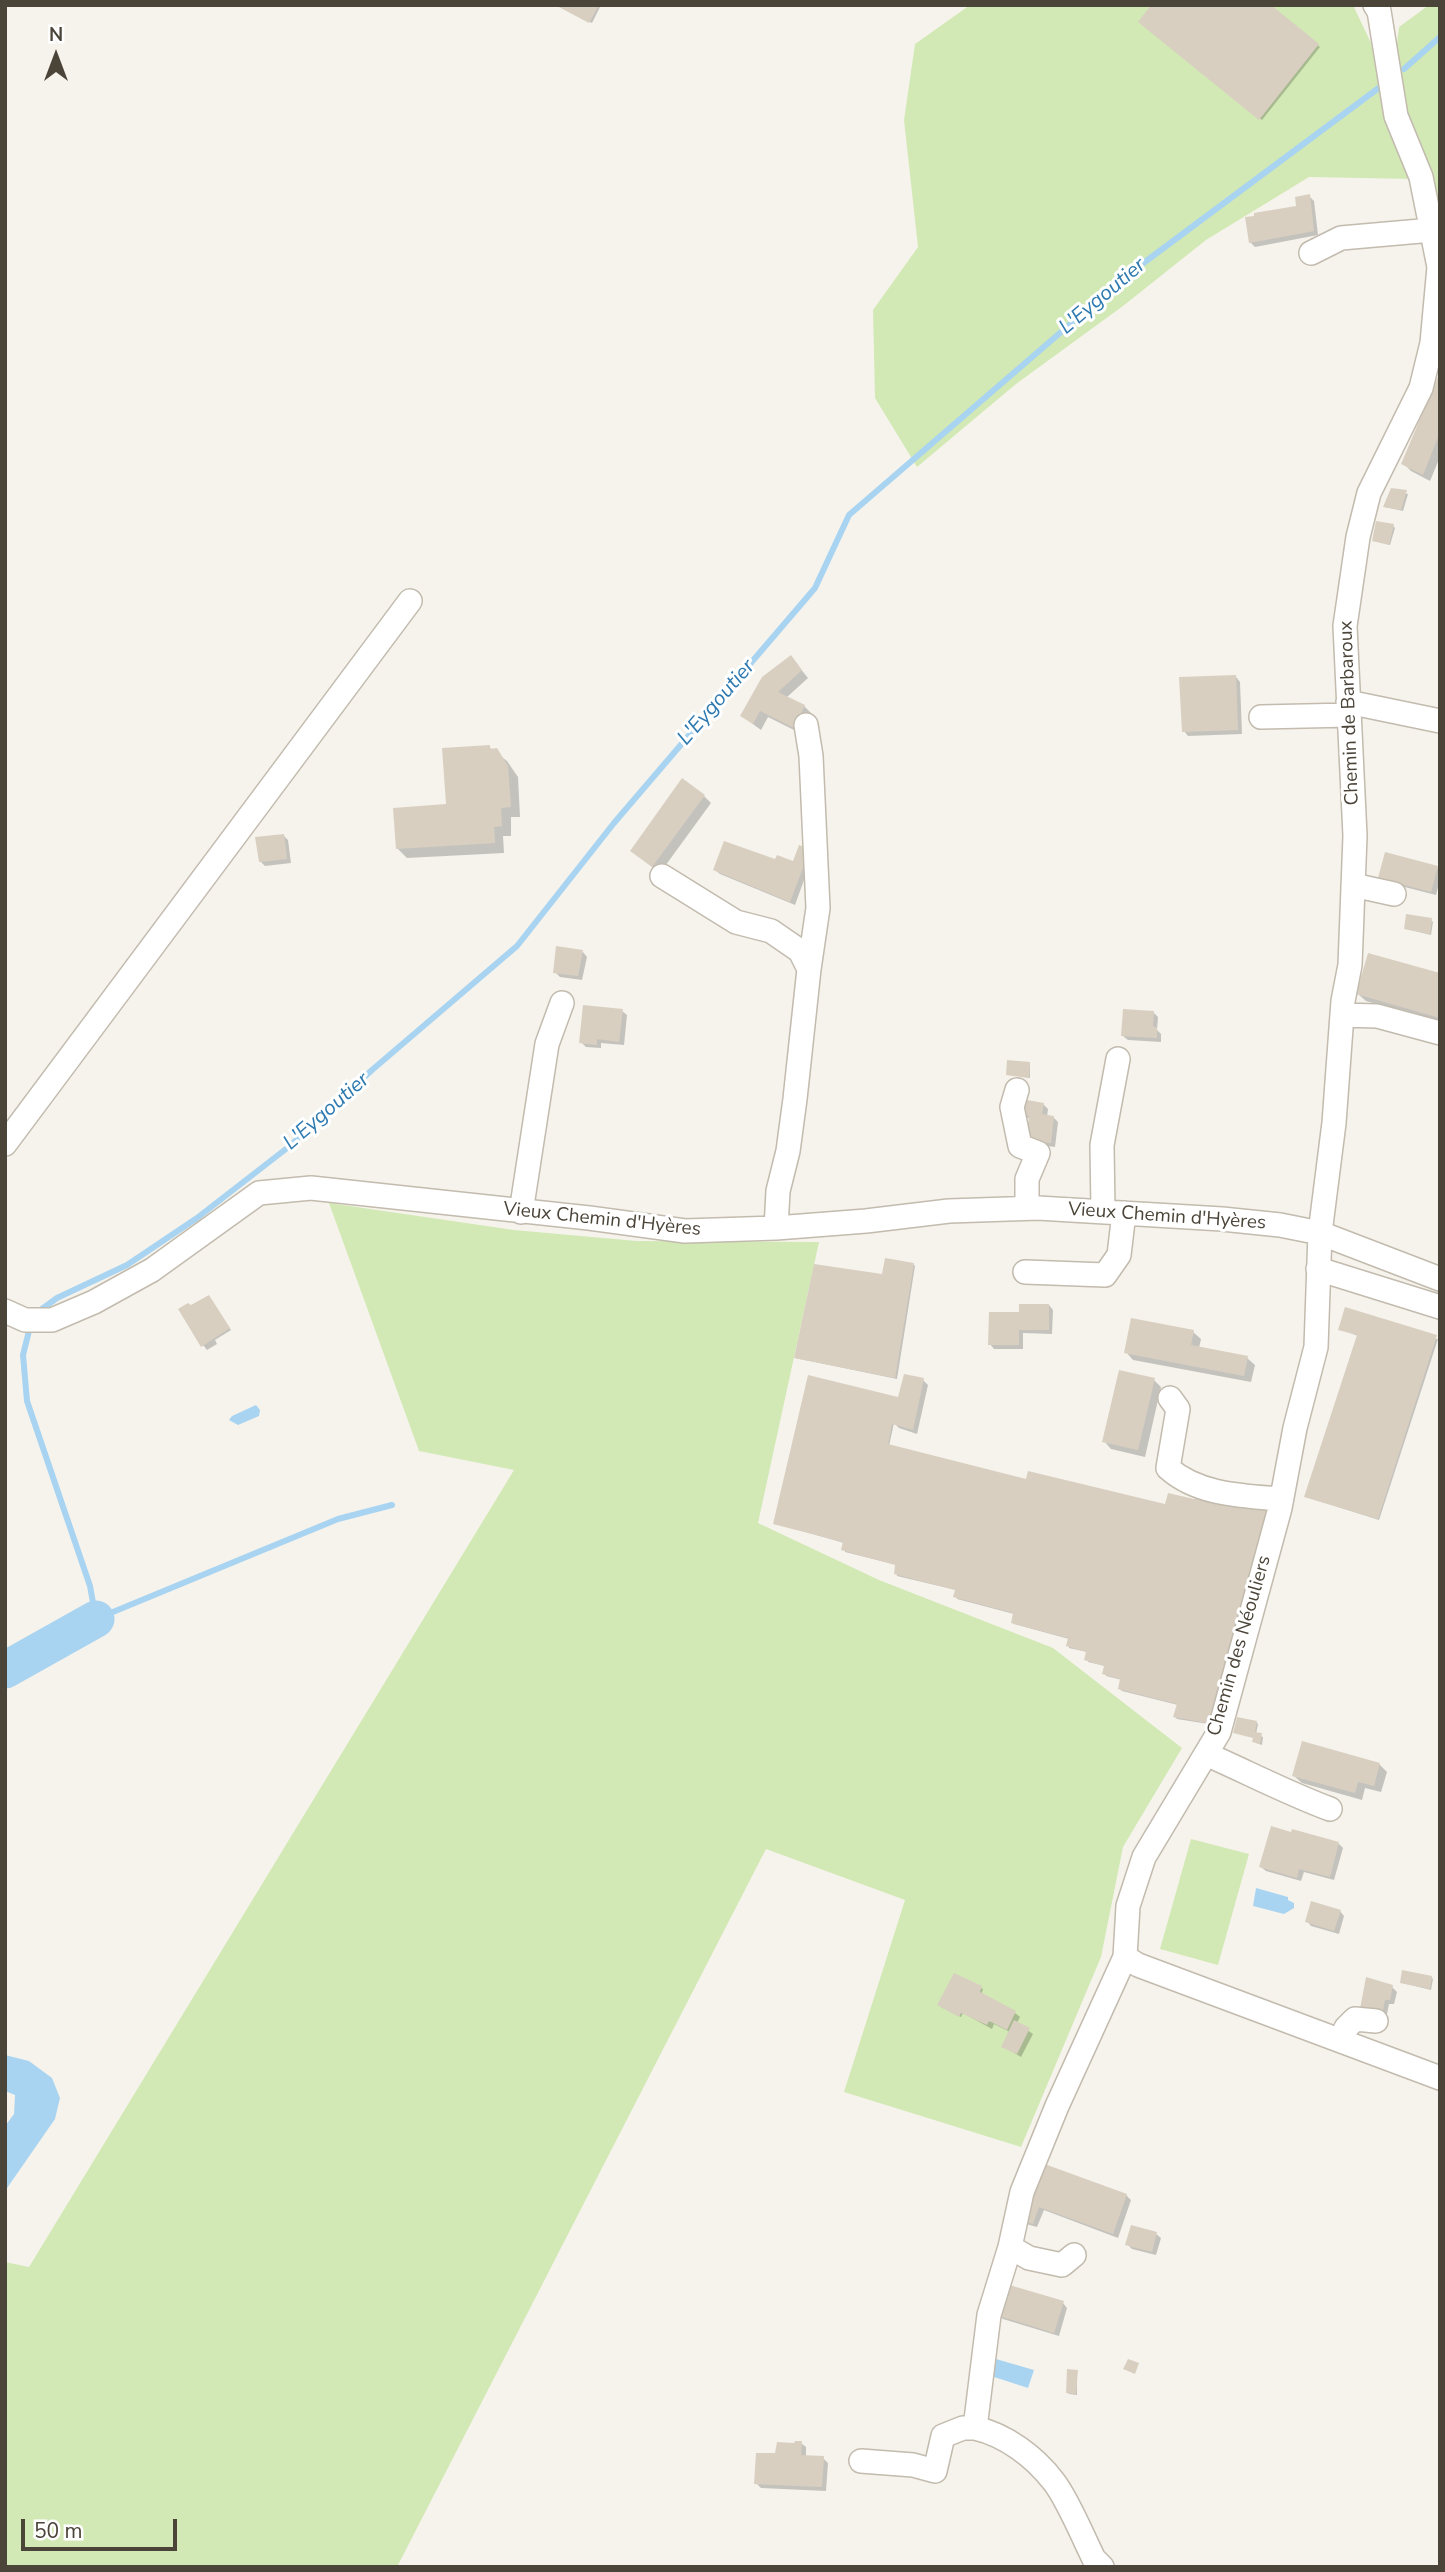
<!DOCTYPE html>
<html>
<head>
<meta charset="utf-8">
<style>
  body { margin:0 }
  #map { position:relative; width:1445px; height:2572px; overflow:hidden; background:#f6f3ec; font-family:"Nunito Sans",sans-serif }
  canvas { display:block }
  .frame { position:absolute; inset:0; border:7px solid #4b4439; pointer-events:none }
  .north { position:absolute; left:21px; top:21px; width:70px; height:70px; -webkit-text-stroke:5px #fff; paint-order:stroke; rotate:0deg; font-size:19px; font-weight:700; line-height:28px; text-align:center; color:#4b4439 }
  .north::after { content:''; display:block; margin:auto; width:24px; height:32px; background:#4b4439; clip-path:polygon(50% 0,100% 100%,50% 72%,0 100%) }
  .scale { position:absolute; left:21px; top:2519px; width:156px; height:32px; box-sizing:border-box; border:4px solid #4b4439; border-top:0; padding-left:9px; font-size:21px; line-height:24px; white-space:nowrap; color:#4b4439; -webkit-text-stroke:5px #fff; paint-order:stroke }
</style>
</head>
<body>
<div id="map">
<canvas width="1445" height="2572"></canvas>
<div class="frame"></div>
<div class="north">N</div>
<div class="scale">50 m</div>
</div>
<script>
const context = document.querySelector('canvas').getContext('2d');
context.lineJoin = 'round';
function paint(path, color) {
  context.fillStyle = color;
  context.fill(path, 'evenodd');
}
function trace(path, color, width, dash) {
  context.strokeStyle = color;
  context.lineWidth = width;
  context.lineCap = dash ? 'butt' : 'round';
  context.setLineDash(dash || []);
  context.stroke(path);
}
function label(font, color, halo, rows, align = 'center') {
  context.font = font + ' "Nunito Sans",sans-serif';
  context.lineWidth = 6;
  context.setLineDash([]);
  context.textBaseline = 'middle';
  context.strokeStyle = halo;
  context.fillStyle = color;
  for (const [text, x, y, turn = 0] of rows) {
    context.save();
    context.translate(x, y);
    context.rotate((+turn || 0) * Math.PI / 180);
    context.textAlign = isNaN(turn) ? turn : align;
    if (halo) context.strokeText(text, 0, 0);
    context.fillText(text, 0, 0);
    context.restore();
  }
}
const green = new Path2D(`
  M970 5H1353L1371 43 1386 115 1413 179 1309 177 1206 240 1123 306 1016 384 917 467 875 398 873 310 918 247 904 120 915 44Z
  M1429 5H1440V219L1423 148 1401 100 1396 52 1399 27Z
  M329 1203 514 1230 637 1241 819 1242 758 1523 879 1580 1053 1648 1182 1748 1123 1847 1101 1957 1021 2147 844 2092 905 1900 766 1849 397 2567H5V2262L29 2267 514 1470 419 1451Z
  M1191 1839 1249 1854 1218 1965 1160 1949Z`);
const water = new Path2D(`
  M256 1405 260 1410 259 1416 238 1425 229 1420 232 1416Z
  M1256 1888 1288 1897V1900L1294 1903V1908L1284 1914 1253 1906Z
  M5 2055 29 2061 52 2078 60 2098 55 2119 5 2191V2126L14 2114 15 2095 5 2091Z
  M996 2359 1034 2370 1028 2388 991 2376Z`);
const shadow = new Path2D(`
  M557 5H601L592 23Z
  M1269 5 1320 47 1262 120 1140 22Z
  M1309 196 1314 201 1318 235 1255 247 1250 242Z
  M1440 373V457L1430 481 1411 471 1404 464Z
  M1392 490 1408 494 1403 511 1385 507Z
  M1393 526 1395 528 1390 545 1374 540Z
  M791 657 808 678 786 698 804 706 812 714 802 734 768 717 761 730 742 716Z
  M1236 677 1240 682 1242 734 1188 736 1184 731Z
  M489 747 507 761 518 777 520 817H511V836H503L504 853 407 858 397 848 447 806Z
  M704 796 711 803 660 873 632 851Z
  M283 835 288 840 291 863 265 866 260 861Z
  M813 855 795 905 720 874 715 870 776 861 794 863Z
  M1437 867 1440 870V880L1436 895 1385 882 1380 877Z
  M1431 920 1433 922 1431 935 1406 929Z
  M583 952 587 957 582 980 560 977 555 972Z
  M1440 975V1022L1366 1001 1358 994Z
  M622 1011 627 1015 624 1045 601 1043V1048L586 1047 581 1042Z
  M1153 1012 1158 1017 1157 1030 1161 1034V1042L1128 1040 1123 1036Z
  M1030 1064V1078L1007 1074Z
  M1043 1104 1048 1109 1047 1117 1054 1118 1058 1122 1055 1147 1032 1144 1030 1119 1021 1114Z
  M913 1264 915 1266 897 1379 795 1358 884 1276Z
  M209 1297 231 1330 215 1340 217 1344 207 1350 203 1345 190 1307Z
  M1049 1305 1053 1310 1052 1334 1023 1333V1349H994L990 1344 1021 1314Z
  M1340 1329 1438 1339 1379 1520 1306 1497 1358 1336Z
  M1193 1332 1201 1339 1199 1348 1247 1358 1255 1365 1251 1382 1133 1360 1126 1352Z
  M923 1380 928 1385 917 1434 899 1428 894 1423 889 1446 1215 1725 1177 1719 1175 1717 1178 1705 1122 1691 1120 1689 1122 1680 1106 1676 1105 1666 1088 1662 1087 1652 1069 1648V1639L1014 1624 1013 1623 1014 1614 957 1599 956 1590 897 1576V1565L845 1552 844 1543 774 1523 900 1399Z
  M1154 1380 1161 1387 1145 1457 1111 1449 1104 1441Z
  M1256 1722 1258 1724 1256 1734 1263 1737 1262 1745 1256 1743 1255 1738 1235 1732Z
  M1379 1764 1387 1772 1381 1792 1365 1788 1362 1800 1302 1783 1294 1776Z
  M1293 1831 1339 1844 1343 1848 1334 1880 1304 1872 1301 1881 1266 1871 1261 1867Z
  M1340 1911 1344 1916 1339 1934 1311 1926 1307 1921Z
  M1431 1977 1433 1979 1431 1990 1402 1983Z
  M1392 1987 1397 1992 1394 2004H1389L1386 2019 1361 2008Z
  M981 1988 983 1989 981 1995 1015 2013 1020 2017 1017 2023 1033 2034 1021 2057 1003 2046 1010 2032 994 2024 992 2029 963 2013 961 2017 941 2007Z
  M1040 2164 1126 2195 1131 2200 1118 2238 1044 2210 1037 2227 1026 2224Z
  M1156 2234 1161 2238 1156 2255 1132 2249 1127 2244Z
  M1063 2303 1067 2308 1059 2336 1003 2319 998 2315Z
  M1077 2372V2395L1069 2394 1068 2392Z
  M801 2443 806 2447V2457L823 2458 828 2463 826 2491 761 2488 756 2483 777 2455Z`);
const stream = new Path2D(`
  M1404 69 1440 37
  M42 1309 57 1298 127 1265 197 1218 291 1145 372 1070 517 946 614 823 815 588 849 515 1126 276 1380 87
  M30 1327 23 1355 27 1401 90 1586 96 1619 338 1519 392 1505`);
const river = new Path2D(`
  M5 1670 96 1619`);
const building = new Path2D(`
  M555 5H599L589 23Z
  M1151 5H1271L1319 44 1259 120 1138 22Z
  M1310 194 1314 231 1249 243 1245 217 1254 216V213L1296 206 1295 197Z
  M1440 372V432L1423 475 1401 464Z
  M1391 488 1407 490 1401 510 1383 507Z
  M1376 521 1394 524 1389 545 1372 541Z
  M791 655 802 670 778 692 805 705 794 728 760 711 753 724 740 716 762 677Z
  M1236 675 1238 730 1182 732 1179 677Z
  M490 745V749L497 748 508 766 511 807 501 808 502 826 494 827 495 843 396 849 393 808 446 804 442 748Z
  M682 778 705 795 652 867 630 851Z
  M284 834 287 859 259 862 255 837Z
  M724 841 775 859 777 855 793 861 799 845 810 849 790 902 713 870Z
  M1385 852 1438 866 1431 892 1378 878Z
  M1406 914 1432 918 1430 934 1404 929Z
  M556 946 583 950 578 976 553 973Z
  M1368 953 1440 973V1018L1356 994Z
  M583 1005 623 1009 619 1042 597 1039V1045L579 1043Z
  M1123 1009 1154 1011 1153 1026 1157 1028V1038L1121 1036Z
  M1007 1060 1030 1062 1029 1078 1006 1075Z
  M1021 1099 1044 1103 1042 1114 1054 1116 1051 1143 1026 1140 1029 1116 1019 1114Z
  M885 1258 914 1263 895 1378 794 1358 814 1264 882 1274Z
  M209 1295 230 1328 201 1347 178 1309 188 1303 191 1305Z
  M1019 1304H1049V1330H1019V1345H988L989 1312H1019Z
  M1345 1307 1437 1335 1378 1519 1304 1497 1357 1335 1338 1330Z
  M1131 1318 1194 1330 1191 1345 1248 1356 1244 1376 1124 1353Z
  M1119 1370 1155 1378 1138 1450 1102 1442Z
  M904 1374 924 1378 913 1430 892 1424 888 1444 1026 1479 1028 1471 1165 1504 1168 1493 1194 1499H1225L1268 1509 1213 1724 1173 1717 1177 1704 1118 1689 1120 1679 1102 1674 1104 1666 1084 1660 1086 1652 1066 1646 1068 1638 1011 1623 1013 1613 953 1597 955 1590 894 1574 895 1565 841 1550 843 1542 773 1524 808 1375 898 1397Z
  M1237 1717 1257 1721 1255 1732 1262 1733 1260 1744 1252 1742 1253 1738 1233 1733Z
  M1302 1741 1380 1763 1374 1786 1358 1782 1355 1793 1292 1776Z
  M1271 1826 1291 1832 1292 1829 1339 1842 1330 1877 1299 1869 1297 1878 1259 1867Z
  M1311 1901 1341 1910 1334 1931 1305 1922Z
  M1402 1970 1432 1976 1430 1989 1400 1983Z
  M954 1973 982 1986 980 1992 1016 2011 1007 2030 989 2021 987 2025 961 2013 959 2017 937 2005Z
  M1366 1977 1393 1985 1390 2000H1385L1382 2015 1360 2009Z
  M1014 2020 1030 2028 1017 2054 1001 2047Z
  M1039 2162 1127 2194 1113 2234 1039 2207 1033 2224 1020 2220Z
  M1131 2225 1157 2232 1152 2252 1125 2245Z
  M1006 2284 1064 2301 1054 2333 996 2315Z
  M1128 2359 1139 2363 1135 2374 1123 2369Z
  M1067 2369 1078 2370 1076 2394 1066 2393Z
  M795 2441H802L801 2455 824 2456 822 2487 754 2484 756 2453H775L777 2442 794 2443Z`);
const minor = new Path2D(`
  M1375 5 1379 11 1396 116 1421 177 1439 267 1432 343 1421 388 1369 493 1358 537 1345 626 1355 836 1350 965 1343 1001 1334 1123 1320 1233 1316 1347 1295 1428 1280 1508 1219 1732 1144 1857 1128 1906 1125 1957 1138 1965 1440 2078
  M1311 253 1341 238 1432 230
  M1348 702 1440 721
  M1261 717 1349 715
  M806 725 811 756 818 908 809 969
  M662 876 736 922 771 931 800 951 809 969 795 1099 788 1151 778 1191 776 1228
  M1353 885 1394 894
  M1342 1015 1377 1016 1440 1033
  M1017 1090 1012 1107 1020 1146 1038 1153 1027 1179V1208
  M5 1144 410 601
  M1103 1211 1102 1145 1118 1059
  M521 1212 547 1044 562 1003
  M1318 1269 1440 1307
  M1025 1272 1105 1275 1119 1255 1124 1213
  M5 1311 25 1320H52L94 1302 152 1270 259 1193 311 1188 589 1218 685 1231 776 1228 866 1221 949 1211 1038 1208 1222 1219 1280 1225 1320 1233 1440 1279
  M1170 1398 1178 1409 1168 1468C1198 1495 1243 1496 1281 1499
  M1206 1754C1247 1772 1287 1793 1330 1809
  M1340 2040 1346 2028 1355 2019 1376 2021
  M1010 2247 1029 2258 1062 2265 1074 2255
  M861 2461 913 2465 935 2471 943 2436 963 2428H975
  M1102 2567 1094 2559C1083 2537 1068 2500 1054 2482 1035 2457 1006 2435 975 2428L989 2315 1010 2247 1022 2192 1057 2106 1125 1957`);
const streetNames = [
  ["Chemin de Barbaroux",1350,713,-92],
  ["Vieux Chemin d'Hyères",1167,1217,4],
  ["Vieux Chemin d'Hyères",602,1220,6],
  ["Chemin des Néouliers",1240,1646,-74]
];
const waterNames = [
  ["L'Eygoutier",1103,297,-40],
  ["L'Eygoutier",717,703,-49],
  ["L'Eygoutier",327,1112,-41]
];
paint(green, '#d2e9b5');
paint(water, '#a9d4f1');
paint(shadow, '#0003');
trace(stream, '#a9d4f1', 6);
trace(river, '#a9d4f1', 37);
paint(building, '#d8cfc1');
trace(minor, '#c2bbae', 26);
trace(minor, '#fff', 23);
label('19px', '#4b4439', '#fff', streetNames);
label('italic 21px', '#2e7ab0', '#fff', waterNames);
</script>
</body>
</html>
